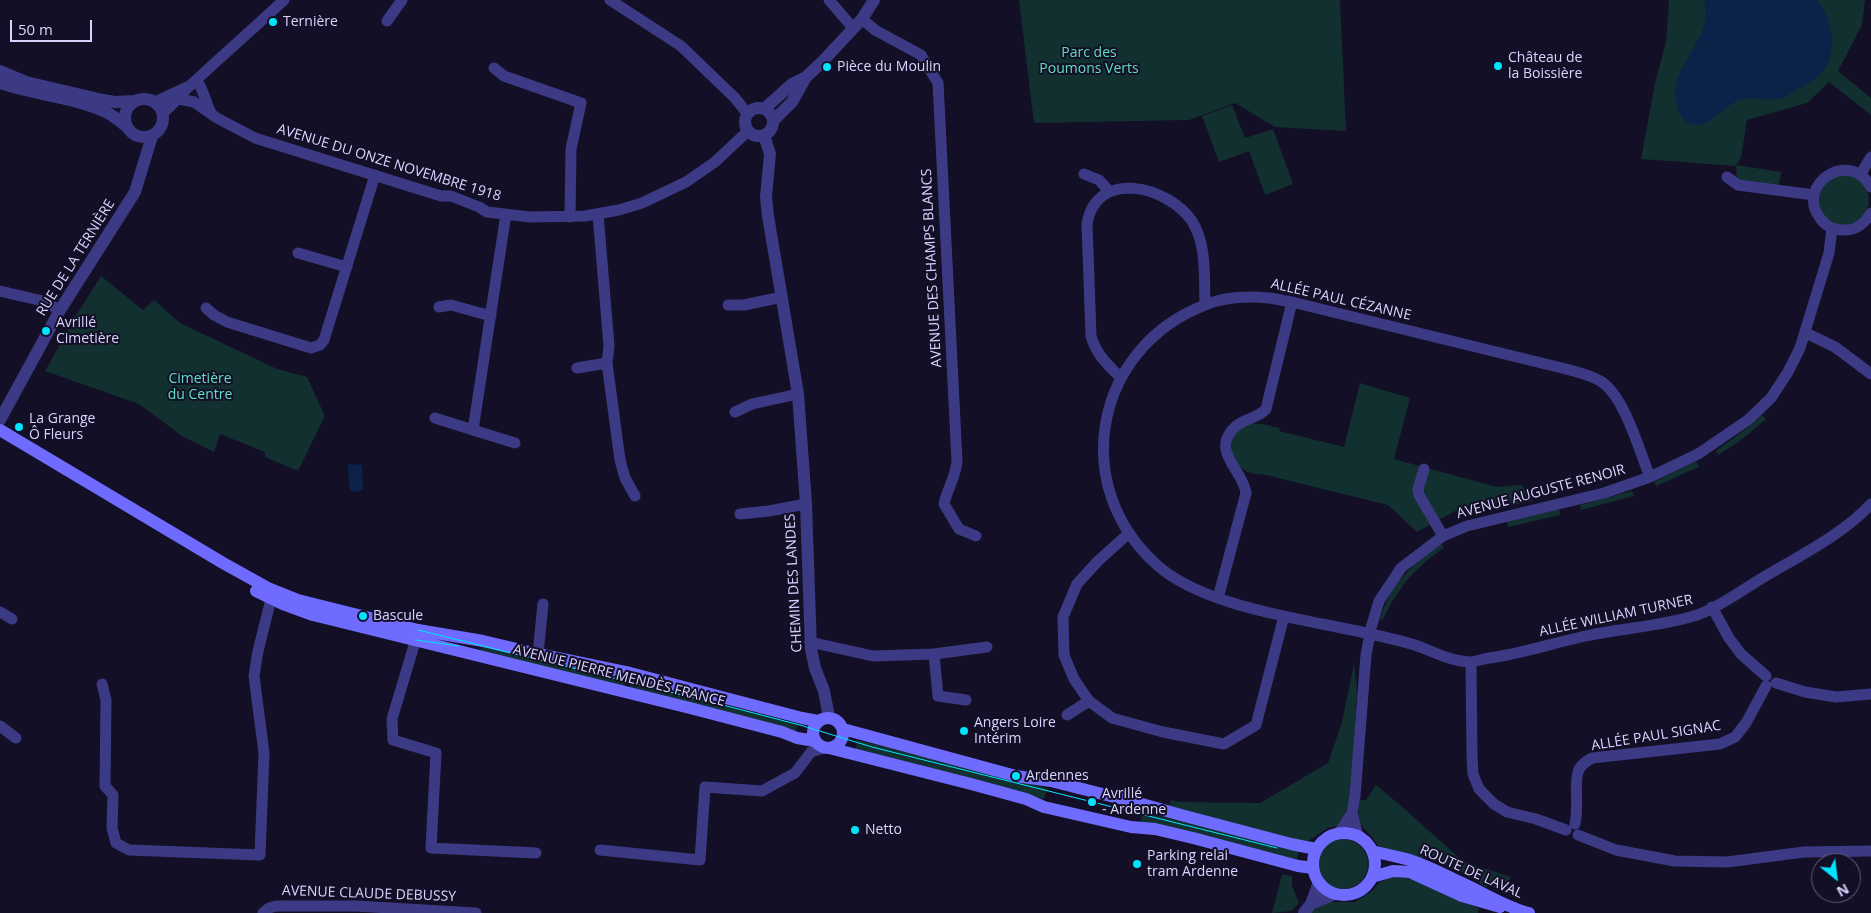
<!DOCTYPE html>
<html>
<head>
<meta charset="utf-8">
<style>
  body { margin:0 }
  #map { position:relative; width:1871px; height:913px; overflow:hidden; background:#130f26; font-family:"Open Sans",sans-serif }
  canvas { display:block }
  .north { position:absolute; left:1811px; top:853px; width:50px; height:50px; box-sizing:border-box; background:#130f26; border:1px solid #625e7d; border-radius:50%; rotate:151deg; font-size:14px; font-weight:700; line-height:20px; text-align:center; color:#d9d4ff }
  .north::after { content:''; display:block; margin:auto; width:18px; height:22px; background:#00e5ff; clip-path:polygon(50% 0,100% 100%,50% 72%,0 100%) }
  .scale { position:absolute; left:10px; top:20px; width:82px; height:22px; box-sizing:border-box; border:2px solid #d9d4ff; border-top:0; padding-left:6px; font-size:15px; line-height:18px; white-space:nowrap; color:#d9d4ff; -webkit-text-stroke:4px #130f26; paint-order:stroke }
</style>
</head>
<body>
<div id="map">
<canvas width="1871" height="913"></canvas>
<div class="north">N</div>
<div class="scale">50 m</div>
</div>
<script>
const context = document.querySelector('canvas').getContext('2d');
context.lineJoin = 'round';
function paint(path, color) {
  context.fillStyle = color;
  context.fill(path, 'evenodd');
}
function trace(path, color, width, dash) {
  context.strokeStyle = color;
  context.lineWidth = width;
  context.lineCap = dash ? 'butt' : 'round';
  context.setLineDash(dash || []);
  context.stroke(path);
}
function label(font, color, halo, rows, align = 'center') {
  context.font = font + ' "Open Sans",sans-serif';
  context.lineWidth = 4;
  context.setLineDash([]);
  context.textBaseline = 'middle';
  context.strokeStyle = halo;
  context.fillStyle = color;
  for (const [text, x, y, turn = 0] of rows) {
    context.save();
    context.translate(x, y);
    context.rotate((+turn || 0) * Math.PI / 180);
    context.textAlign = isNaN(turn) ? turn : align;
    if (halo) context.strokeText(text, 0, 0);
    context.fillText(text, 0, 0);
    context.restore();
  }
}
const green = new Path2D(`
  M1019 0H1340L1346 131 1275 127 1235 103 1189 120 1034 123Z
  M1669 0H1865L1862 25 1838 71 1871 98V115L1829 82 1807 103 1747 120 1741 158 1736 165 1781 172 1779 186 1741 182 1737 179 1736 166 1641 159 1655 83 1666 42Z
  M1232 105 1245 138 1273 129 1293 184 1265 195 1249 151 1219 162 1202 116Z
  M1819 200a25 25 0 1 1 50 0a25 25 0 1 1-50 0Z
  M101 276 143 310 154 300 180 323 277 369 307 377 325 416 298 471 265 457V452L220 434 214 452 182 436 139 404 45 371 68 330 78 325 75 317Z
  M1360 383 1410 398 1394 459 1497 487 1522 485 1532 501 1509 506 1492 502H1481L1453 512 1417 532 1388 505 1266 475C1257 474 1248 474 1241 468 1226 456 1229 429 1249 424 1259 422 1270 426 1280 428L1279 431 1344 447Z
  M1762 415 1766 419 1740 441 1718 455 1716 451 1750 426Z
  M1696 461 1699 467 1656 486 1654 482Z
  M1632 491 1634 496 1581 510 1580 505Z
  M1559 509 1560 515 1508 527 1507 522Z
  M1441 543 1444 548C1414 568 1398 588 1382 621L1380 620C1390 583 1412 566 1441 543Z
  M482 645 626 680 625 688 480 652Z
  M1354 664 1357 688 1353 762 1349 802 1344 817 1337 826 1328 828 1308 841 1278 836 1169 806 1171 800 1179 802 1260 803 1328 763 1342 722Z
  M631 681 798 724 796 731 629 689Z
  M858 740 1047 788 1044 799 855 751Z
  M1376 785 1400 805 1464 862 1511 877 1504 893 1488 884 1486 888C1476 878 1442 862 1428 858 1415 856 1389 854 1379 846 1376 844 1375 840 1372 837 1359 823 1356 820 1360 800H1366Z
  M1143 812 1299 850 1296 862 1140 823Z
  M1318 864a25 25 0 1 1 50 0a25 25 0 1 1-50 0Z
  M1282 874 1292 876V886L1299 903 1291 911 1272 913Z
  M1391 877 1410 878 1456 900 1479 908 1478 913H1310L1326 902H1355L1372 891 1380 882Z`);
const water = new Path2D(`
  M1704 0H1817C1831 18 1838 47 1825 68 1819 78 1808 83 1798 89 1792 93 1785 98 1778 99 1766 101 1752 97 1740 100 1724 105 1714 124 1698 125 1690 126 1683 120 1680 114 1659 67 1715 47 1704 0Z
  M348 464 362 465 363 490 352 492 349 489Z`);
const minor = new Path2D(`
  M610 0 681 46 735 98 747 113
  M829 0 853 28
  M862 19 875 30 921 55 938 83 957 461C956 477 947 489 944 504L959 529 976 536
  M387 21 402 0
  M494 68 504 76 581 103 571 149 570 217
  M196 80C204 89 205 102 211 113
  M179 99 194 102 217 118 255 138 441 196H451L479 207 487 212 530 217 585 216 619 210 642 203 686 182 715 162 748 131
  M155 102 187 87
  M163 113C175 103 182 92 193 83 223 55 254 28 284 0
  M1084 174 1099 180 1109 191
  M1860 175 1871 157
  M1727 177 1738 185 1814 195
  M1871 187C1849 148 1795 185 1820 218 1825 226 1834 230 1843 230 1855 231 1865 223 1871 213
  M506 214 473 430 515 443
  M598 214 609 346 607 363 620 460 625 478 635 496
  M298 253 347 267
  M0 291 43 301 60 310
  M728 305H744L782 297
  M439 307 451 305 491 316
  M206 308 214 315 227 322 311 348 320 345 324 340 375 175
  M1806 333 1835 347 1871 374
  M577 368 607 363
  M1120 377C1107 364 1096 354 1091 336L1087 224C1096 168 1168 186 1192 221 1207 245 1204 277 1205 304
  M735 412 752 404 798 394
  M435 418 473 430
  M1424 469 1418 489 1419 495 1443 536
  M1650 477C1639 450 1625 398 1602 382 1591 375 1577 372 1566 369L1292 302C1284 301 1277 299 1269 298 1248 296 1224 297 1205 305 1094 348 1068 486 1157 565 1196 600 1272 614 1322 624 1353 630 1384 636 1415 645 1432 651 1452 662 1471 662 1477 661 1483 659 1489 658 1520 654 1550 644 1581 637 1619 628 1660 627 1697 615 1716 609 1741 591 1759 580 1797 557 1841 536 1871 504
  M740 514 769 511 806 504
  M1128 534 1098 561 1077 584 1063 617 1064 655 1074 679 1089 701 1112 718 1163 732 1224 744 1256 725 1284 616
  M1218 598 1246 493C1243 469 1209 451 1236 426 1245 418 1257 419 1266 409L1292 302
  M1712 607 1729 638 1741 654 1766 676
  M0 612 12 619
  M418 632 392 719 393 740 436 753 431 848 536 853
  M810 642 873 656 934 654 938 696 966 700
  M538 654 543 604
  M934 654 987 647
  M1471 662 1472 757 1473 774 1479 789 1494 804 1507 812 1536 819 1566 830
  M1776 683 1805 692 1836 697 1871 694
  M102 684 106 700 105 786 113 795 112 828 116 843 129 850 260 855 264 753 254 676 258 651 271 599
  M1067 715 1089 701
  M0 726 16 738
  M1352 813 1358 836
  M1575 824C1579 807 1574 785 1578 772 1580 765 1587 761 1592 758L1720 744 1735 737 1746 723 1766 686
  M1339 833 1352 813 1355 796 1366 655 1371 628 1379 601 1401 568 1443 536 1467 526 1604 493 1650 477 1698 454 1748 420 1771 398 1788 372 1800 348 1829 253 1832 228
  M1578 835 1616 850 1675 861 1727 862 1804 852 1871 851
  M600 850 700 860 705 787 762 791 795 773 811 752 824 748
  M263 913 269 908 276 906H356L476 913`);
const tertiary = new Path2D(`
  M0 71 26 82 103 100 115 102 135 101
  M0 83C35 95 74 97 108 113 115 117 121 122 127 127
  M125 118a19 19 0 1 1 38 0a19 19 0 1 1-38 0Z
  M745 122a14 14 0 1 1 28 0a14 14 0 1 1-28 0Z
  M764 109 792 84 806 77 822 62 862 19 874 0
  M773 121 792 102 806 77
  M764 135 770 154 766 197 768 216 798 394 806 504 811 649 815 668 824 691 829 717
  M0 420 60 310 135 192 152 136
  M1311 904 1335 894
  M1304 913 1311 904 1319 882`);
const secondary = new Path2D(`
  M0 430 223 563 268 588 298 600 418 630 483 641 538 654 630 673 802 718 818 721
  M256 591 283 604 313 615 690 708 782 732 797 738 815 741
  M813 733a15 15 0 1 1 30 0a15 15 0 1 1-30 0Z
  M843 729 1016 776 1051 781 1142 804 1181 815 1291 844 1316 849
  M829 748 971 784 1026 799 1044 807 1131 827 1155 829 1193 838 1298 866 1313 868
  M1313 864a31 31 0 1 1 62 0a31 31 0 1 1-62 0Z
  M1372 851C1383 854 1395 856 1406 859 1425 864 1444 875 1462 883 1484 893 1505 907 1529 913
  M1372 877 1393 871 1410 872 1462 896 1500 907`);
const tram = new Path2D(`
  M418 630 719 704 800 725 872 747 1277 848
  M416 640 459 646`);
const markers = [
  [273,22,5,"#00e5ff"],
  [1498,66,5,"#00e5ff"],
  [827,67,5,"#00e5ff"],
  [46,331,5,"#00e5ff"],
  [19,427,5,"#00e5ff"],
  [363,616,5,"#00e5ff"],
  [964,731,5,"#00e5ff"],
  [1016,776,5,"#00e5ff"],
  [1092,802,5,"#00e5ff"],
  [855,830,5,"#00e5ff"],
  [1137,864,5,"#00e5ff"]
];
const poiNames = [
  ["Ternière",283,22],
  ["Château de",1508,58],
  ["la Boissière",1508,74],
  ["Pièce du Moulin",837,67],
  ["Avrillé",56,323],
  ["Cimetière",56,339],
  ["La Grange",29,419],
  ["Ô Fleurs",29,435],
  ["Bascule",373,616],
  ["Angers Loire",974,723],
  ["Intérim",974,739],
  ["Ardennes",1026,776],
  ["Avrillé",1102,794],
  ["- Ardenne",1102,810],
  ["Netto",865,830],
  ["Parking relai",1147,856],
  ["tram Ardenne",1147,872]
];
const parkNames = [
  ["Parc des",1089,53],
  ["Poumons Verts",1089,69],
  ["Cimetière",200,379],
  ["du Centre",200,395]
];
const streetNames = [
  ["AVENUE DU ONZE NOVEMBRE 1918",389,163,17],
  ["RUE DE LA TERNIÈRE",76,258,-58],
  ["AVENUE DES CHAMPS BLANCS",932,268,-93],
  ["ALLÉE PAUL CÉZANNE",1341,300,13],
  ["AVENUE AUGUSTE RENOIR",1541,492,-15],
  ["CHEMIN DES LANDES",794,583,-93],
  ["ALLÉE WILLIAM TURNER",1616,616,-12],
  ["AVENUE PIERRE MENDÈS FRANCE",619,676,14],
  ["ALLÉE PAUL SIGNAC",1656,736,-9],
  ["ROUTE DE LAVAL",1471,872,24],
  ["AVENUE CLAUDE DEBUSSY",369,894,2]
];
paint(green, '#12302f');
paint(water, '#0c2248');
trace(minor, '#3d3a85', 11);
trace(tertiary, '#3d3a85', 12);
trace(secondary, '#6f6bff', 12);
trace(tram, '#00e5ff', 1);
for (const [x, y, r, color] of markers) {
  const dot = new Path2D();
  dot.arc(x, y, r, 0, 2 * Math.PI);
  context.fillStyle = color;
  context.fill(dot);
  trace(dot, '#130f26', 2);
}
label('14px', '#d9d4ff', '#130f26', poiNames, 'left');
label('14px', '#5fe0c0', '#130f26', parkNames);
label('14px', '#d9d4ff', '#130f26', streetNames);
</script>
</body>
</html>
